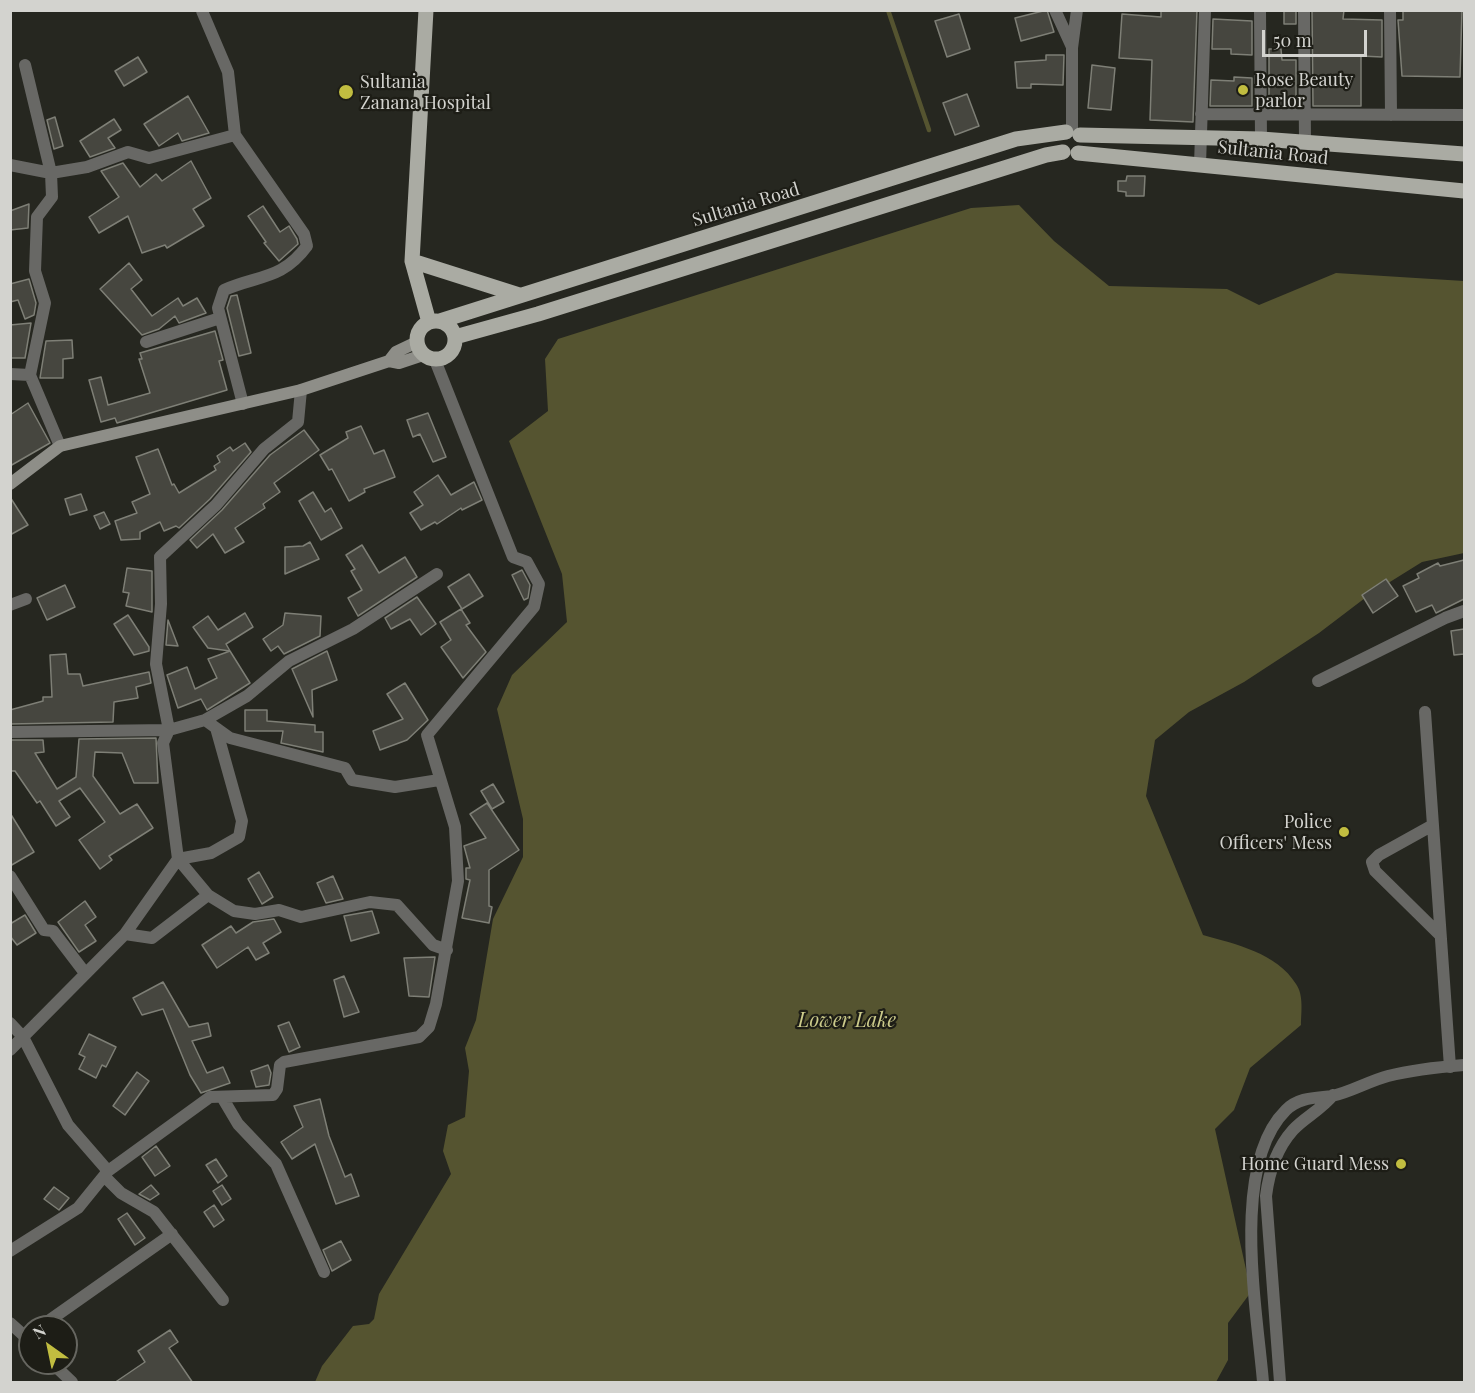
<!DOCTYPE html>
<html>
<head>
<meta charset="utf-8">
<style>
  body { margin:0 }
  #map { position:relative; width:1475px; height:1393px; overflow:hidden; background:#262720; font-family:"Playfair Display",serif }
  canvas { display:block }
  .frame { position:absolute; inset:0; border:12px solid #d3d3cf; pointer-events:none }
  .north { position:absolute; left:18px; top:1315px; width:60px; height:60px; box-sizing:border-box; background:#1d1d16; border:2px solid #666660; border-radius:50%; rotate:327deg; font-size:16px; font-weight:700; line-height:24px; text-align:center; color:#d3d3cf }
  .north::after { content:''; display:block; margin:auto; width:21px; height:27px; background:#c1bd40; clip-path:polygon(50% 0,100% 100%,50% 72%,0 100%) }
  .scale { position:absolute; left:1262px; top:30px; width:105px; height:27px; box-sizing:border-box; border:3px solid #d3d3cf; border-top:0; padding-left:8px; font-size:18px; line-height:21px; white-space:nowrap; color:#d3d3cf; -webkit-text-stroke:4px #1d1d16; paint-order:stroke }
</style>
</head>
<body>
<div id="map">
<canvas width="1475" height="1393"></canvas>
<div class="frame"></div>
<div class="north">N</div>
<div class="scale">50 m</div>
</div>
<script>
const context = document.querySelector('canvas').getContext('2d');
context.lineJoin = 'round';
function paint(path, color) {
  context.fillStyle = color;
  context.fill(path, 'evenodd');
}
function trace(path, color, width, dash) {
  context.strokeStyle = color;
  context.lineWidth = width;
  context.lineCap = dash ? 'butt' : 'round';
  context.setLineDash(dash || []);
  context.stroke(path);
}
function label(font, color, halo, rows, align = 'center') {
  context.font = font + ' "Playfair Display",serif';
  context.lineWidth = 4.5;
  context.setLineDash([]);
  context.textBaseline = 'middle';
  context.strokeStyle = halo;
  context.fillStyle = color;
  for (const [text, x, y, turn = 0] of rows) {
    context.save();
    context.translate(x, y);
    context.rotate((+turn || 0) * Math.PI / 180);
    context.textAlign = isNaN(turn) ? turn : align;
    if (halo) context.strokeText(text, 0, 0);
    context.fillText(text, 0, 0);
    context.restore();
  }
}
const water = new Path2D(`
  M1019 205 1054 241 1109 286 1227 289 1259 305 1336 273 1464 281V553L1422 562 1369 595 1319 633 1244 682 1189 712 1155 740 1146 796 1203 935C1235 944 1277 953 1296 984 1304 995 1301 1013 1301 1025L1250 1068 1234 1110 1215 1129 1251 1292 1228 1323V1360L1216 1382H315L322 1366 353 1326 369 1324 374 1319 379 1294 451 1174 443 1151 448 1125 465 1117 469 1071 465 1048 476 1020 493 919 523 857V819L497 709 512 675 567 622 562 574 509 441 548 411 545 359 558 339 971 208Z`);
const stream = new Path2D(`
  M888 10 929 130`);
const building = new Path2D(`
  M1047 10 1054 32 1021 41 1015 18Z
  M1161 10H1197L1193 122 1150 120 1152 60 1119 58 1122 14 1161 17Z
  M1312 10H1344L1343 19 1382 20V57L1361 56V106H1313Z
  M1403 10H1462L1460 77 1402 76 1398 20H1403Z
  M1284 11H1296V24H1284Z
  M959 14 970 49 947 57 935 21Z
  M1213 19 1252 21V55L1231 54V49H1212Z
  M1269 49H1281L1282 60H1296V106H1269Z
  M1046 55H1064L1063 85 1031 84V88H1017L1015 62 1046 60Z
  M138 57 147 72 124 86 115 71Z
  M1092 65 1115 68 1111 110 1088 108Z
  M1234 77 1252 78V106H1210L1211 80 1234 81Z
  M967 94 979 126 955 135 943 103Z
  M188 96 209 133 182 141 178 133 159 146 144 124Z
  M55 117 63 146 54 149 47 120Z
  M114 119 121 130 108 138 115 148 90 157 80 141Z
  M191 161 211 198 193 209 204 226 167 248 165 245 142 253 128 216 99 233 89 217 119 197 101 171 123 163 140 187 156 174 162 181Z
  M1127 176H1145L1144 196H1126V192L1118 191V181H1126Z
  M29 204 28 228 10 230V211Z
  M263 206 280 232 289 226 297 239 298 244 279 261 264 243 266 242 248 216Z
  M129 263 142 280 131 289 152 316 178 298 183 306 197 298 206 313 179 323 175 316 159 329 142 335 100 289Z
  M29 279 36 303 34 315 25 319 18 300 10 302V284Z
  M237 295 251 353 239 356 227 308 231 296Z
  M31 323 25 358H10V325Z
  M215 331 223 360 219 361 227 390 117 423 115 418 101 422 89 380 101 377 108 405 150 393 139 359H142L140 353Z
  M72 340 73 358 63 359V378H40L46 341Z
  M28 403 50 443 10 466V415Z
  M428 413 446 457 433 462 420 434 413 437 407 420Z
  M361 426 374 454 384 450 395 477 364 489 365 492 349 501 332 469 329 470 320 455 348 438 346 432Z
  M304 430 319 450 274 483 280 492 263 504 265 508 235 528 244 542 225 553 213 534 197 548 190 540 222 510 270 455Z
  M245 443 251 452 210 499 179 528 176 526 164 531 160 522 140 532V539L121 540 115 521 137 513 132 502 150 494 136 457 158 449 172 485 174 484 179 493 216 470 214 466 220 462 217 456 230 447 233 451Z
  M438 475 451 495 474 482 482 500 462 510 461 508 437 524 435 522 421 530 410 513 423 505 414 492Z
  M313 492 325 512 331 508 342 528 321 540 299 501Z
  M81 494 87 510 70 515 65 499Z
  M10 497 28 525 10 535Z
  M104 512 110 524 100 529 94 516Z
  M310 542 319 559 285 574V547L303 546Z
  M362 545 379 573 405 557 417 577 358 616 348 598 362 590 351 571 355 569 346 555Z
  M1464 560V599L1436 613 1432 605 1416 612 1403 586 1419 578 1417 574 1438 563 1440 566Z
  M127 568 152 571V612L126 606 129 593 123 592Z
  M522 570 530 585 528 598 524 600 512 575Z
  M469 574 483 596 462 609 448 587Z
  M1386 579 1398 596 1373 613 1362 595Z
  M65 585 75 607 47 620 37 598Z
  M417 597 436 624 421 635 410 619 391 629 385 618Z
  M461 609 470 623 466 625 486 652 463 678 441 647 451 640 440 622Z
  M245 613 253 627 226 644 230 651 208 648 193 627 208 616 218 630Z
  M285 613 321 616 320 636 284 654 278 646 271 651 263 639 283 625Z
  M128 615 149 647V651L134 655 114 624Z
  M168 620 178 646 166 645Z
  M1464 629V654L1454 655 1451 631Z
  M230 651 250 683 207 710 201 699 178 708 167 675 187 667 195 689 217 678 208 659Z
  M327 651 337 680 312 690 313 717 292 669Z
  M66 654 68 674H80L83 686 149 672 151 683 136 687 138 698 114 702 113 722 10 724V710L43 701V697H52L50 655Z
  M405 683 428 720 407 740 380 750 373 731 403 719 387 694Z
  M245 710H267V721L315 725V732H323V752L281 743 283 731H245Z
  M156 738 158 783H134L122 753 95 752 93 776 120 814 137 804 153 828 109 856 112 860 100 869 79 840 105 822 80 788 59 801 70 817 56 826 40 801 37 803 15 771H10V740H43L44 752 35 753 57 789 76 777 79 739Z
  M493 784 504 802 492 809 481 791Z
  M487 803 519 850 489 870V906L492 907 489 923 462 918 470 880 466 879V868H470L464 846 486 838 470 814Z
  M10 813 34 852 10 866Z
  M259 872 273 897 262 904 248 879Z
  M333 876 343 899 326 903 317 883Z
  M85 901 96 917 85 925 96 941 79 952 58 922Z
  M372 911 379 933 351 941 344 916Z
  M25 915 36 933 17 945 10 936V924Z
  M274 919 281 932 263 943 269 953 256 960 248 947 217 968 202 945 231 926 236 933 253 922Z
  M435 957 429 997 409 996 404 958Z
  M344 976 359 1012 344 1017 334 980Z
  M163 982 189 1027 208 1023 211 1036 192 1041 207 1073 223 1067 230 1083 201 1093 190 1075 163 1009 142 1015 133 998Z
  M289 1022 300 1047 289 1052 278 1026Z
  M89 1034 116 1047 106 1067 102 1065 96 1078 79 1069 85 1057 79 1054Z
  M268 1065 271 1073 269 1085 256 1087 251 1071Z
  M137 1072 149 1081 125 1115 113 1106Z
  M320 1099 329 1136 345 1177 351 1174 359 1196 336 1204 315 1144 292 1159 281 1142 303 1127 294 1106Z
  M156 1146 170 1166 155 1176 142 1157Z
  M216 1159 227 1176 218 1183 206 1165Z
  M151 1185 159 1194 150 1200 139 1194Z
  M222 1185 231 1199 222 1205 213 1191Z
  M54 1187 69 1198 59 1210 44 1199Z
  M214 1205 224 1220 214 1227 204 1212Z
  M127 1213 145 1238 135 1245 118 1219Z
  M341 1241 351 1260 332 1271 323 1250Z
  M170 1330 178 1342 169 1348 193 1383H114L145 1362 138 1351Z`);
const minor = new Path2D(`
  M1055 10 1072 47
  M1260 10 1261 139
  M1304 10 1305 142
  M1390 10 1391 115
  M202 11 228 72 235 135 304 234 307 246C282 280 258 275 224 290L218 308 243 404
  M25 65 51 173 52 197 37 217 35 271 45 303 30 375
  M1201 114 1464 115
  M1072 131V48L1077 10
  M10 165 51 173 87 167 128 152 149 158 235 135
  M1200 165 1205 10
  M146 342 220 318
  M10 374 30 375 60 446
  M10 605 26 599
  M1318 681 1445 618 1464 611
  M1425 712 1450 1067
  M205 720 247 696 289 661 353 629 437 574
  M216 728 242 821 239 837 211 853 178 859 208 895 234 911 255 914 279 910 301 917 370 902 397 905 433 945 447 950
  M10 732 169 730 205 720 230 738 345 768 352 780 395 787 439 780
  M1433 825 1379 855 1372 862 1375 871 1440 935
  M10 876 44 930 53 931 85 973
  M125 934 152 938 208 895
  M10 1023 23 1037 68 1125 108 1171
  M10 1050 125 934 178 859 163 743 169 730 156 664 161 604 160 557 216 505 264 449 298 422 301 390
  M222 1097 238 1124 276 1164 324 1272
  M104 1176 121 1193 154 1212 223 1300
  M10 1251 78 1208 108 1171 210 1097 273 1095 277 1089 280 1065 284 1062 419 1037 429 1027 436 1004 458 881 455 827 427 735 534 607 539 584 527 562 513 557 435 360
  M10 1323 30 1341
  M40 1327 172 1234
  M52 1363 72 1382`);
const tertiary = new Path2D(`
  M1263 1382C1257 1309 1230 1165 1286 1110 1299 1097 1316 1098 1332 1096 1351 1092 1369 1081 1388 1076 1412 1070 1439 1067 1464 1065
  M1280 1382 1266 1196C1269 1172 1276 1149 1293 1130 1305 1117 1321 1110 1333 1095`);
const secondary = new Path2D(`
  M389 361 396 352 417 342
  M10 484 60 446 301 390 389 361 399 363 423 355`);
const primary = new Path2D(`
  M426 10 412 261 429 322
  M1080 135 1261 139 1464 154
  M1078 153 1464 191
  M412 261 519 295
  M417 340a19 19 0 1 1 38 0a19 19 0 1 1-38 0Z
  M440 321 1016 139 1066 132
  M455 337 538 314 1046 155 1063 152`);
const markers = [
  [1243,90,6,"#c1bd40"],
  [346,92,8,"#c1bd40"],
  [1344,832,6,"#c1bd40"],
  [1401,1164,6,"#c1bd40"]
];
const poiNames = [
  ["Rose Beauty",1255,80],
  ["parlor",1255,101],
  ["Sultania",360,82],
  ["Zanana Hospital",360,103],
  ["Police",1332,822,"right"],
  ["Officers' Mess",1332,843,"right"],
  ["Home Guard Mess",1389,1164,"right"]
];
const streetNames = [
  ["Sultania Road",1273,153,6],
  ["Sultania Road",746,205,-17]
];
const waterNames = [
  ["Lower Lake",847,1021]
];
paint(water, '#555430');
trace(stream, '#555430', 4.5);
paint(building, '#46463f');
trace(building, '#7e7f76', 1.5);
trace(minor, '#686865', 12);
trace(tertiary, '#686865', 12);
trace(secondary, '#8e8e88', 12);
trace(primary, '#aaaba3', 15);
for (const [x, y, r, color] of markers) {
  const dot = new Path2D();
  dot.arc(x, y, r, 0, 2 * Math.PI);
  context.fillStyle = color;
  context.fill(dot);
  trace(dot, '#1d1d16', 2);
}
label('18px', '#d3d3cf', '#1d1d16', poiNames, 'left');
label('18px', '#d3d3cf', '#1d1d16', streetNames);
label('italic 20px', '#cccb8b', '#1d1d16', waterNames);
</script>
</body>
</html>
